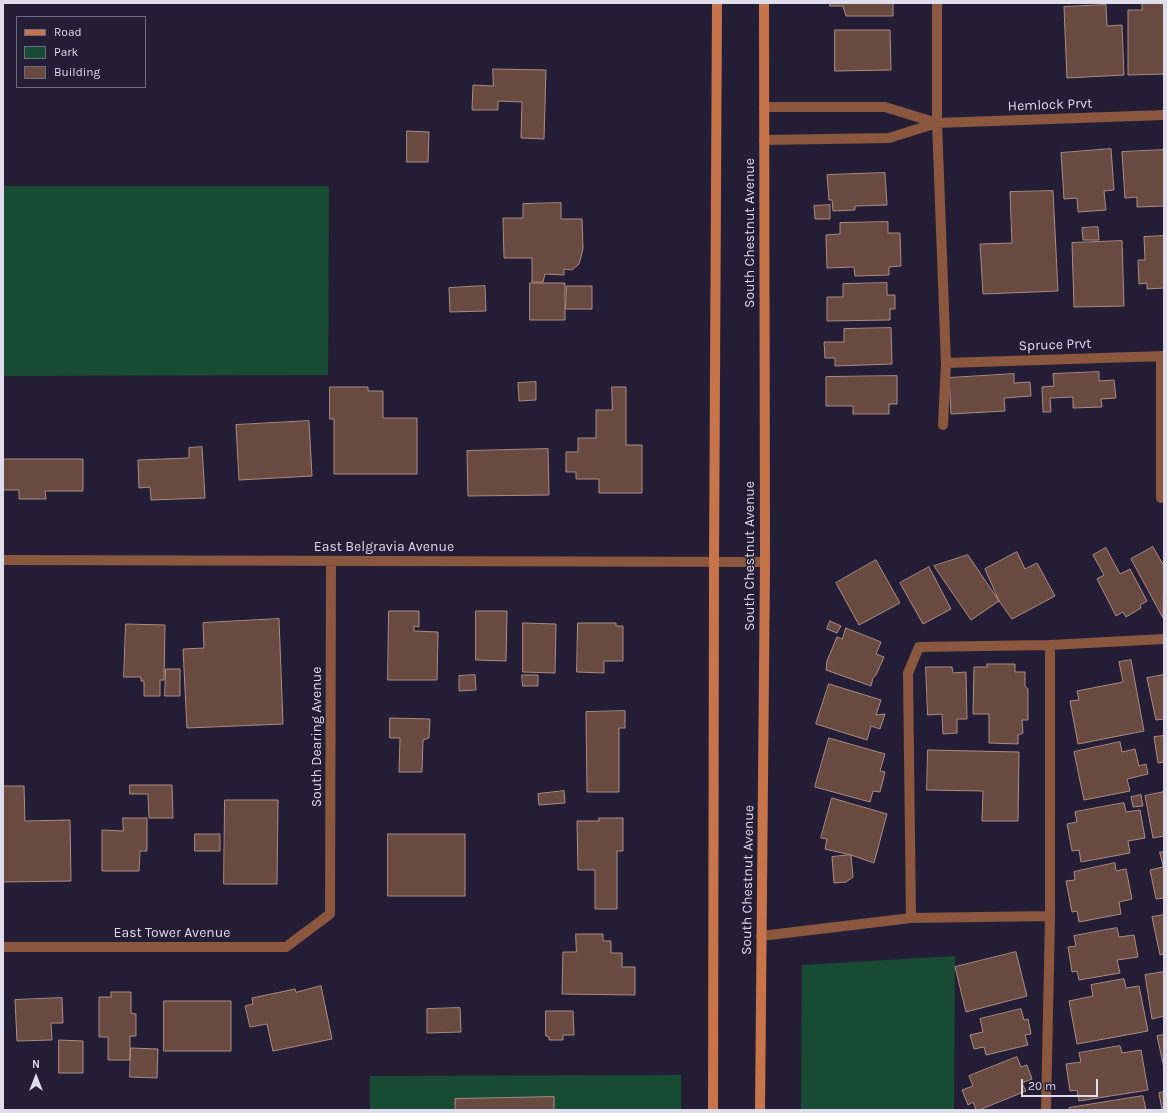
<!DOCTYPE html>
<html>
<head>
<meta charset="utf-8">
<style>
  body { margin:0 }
  #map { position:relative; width:1167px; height:1113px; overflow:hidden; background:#231e36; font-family:Karla,sans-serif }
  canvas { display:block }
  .frame { position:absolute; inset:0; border:4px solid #dfdcec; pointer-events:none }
  .legend { position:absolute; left:16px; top:16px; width:130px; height:72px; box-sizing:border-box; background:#231e36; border:1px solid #6e6a7f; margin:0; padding:5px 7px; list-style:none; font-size:12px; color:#dfdcec }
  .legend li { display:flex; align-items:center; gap:8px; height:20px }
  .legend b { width:20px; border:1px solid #6e6a7f }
  .north { position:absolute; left:16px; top:1057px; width:40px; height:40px; -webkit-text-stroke:3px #231e36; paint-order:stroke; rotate:0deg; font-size:11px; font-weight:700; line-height:16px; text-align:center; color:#dfdcec }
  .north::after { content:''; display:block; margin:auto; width:14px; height:18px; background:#dfdcec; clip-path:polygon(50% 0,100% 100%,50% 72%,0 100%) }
  .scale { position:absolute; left:1021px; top:1079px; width:77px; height:18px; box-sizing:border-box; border:2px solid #dfdcec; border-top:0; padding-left:5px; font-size:12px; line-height:14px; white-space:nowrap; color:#dfdcec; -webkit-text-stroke:3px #231e36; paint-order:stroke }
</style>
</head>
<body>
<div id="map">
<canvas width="1167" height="1113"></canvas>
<div class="frame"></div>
<ul class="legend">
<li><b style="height:5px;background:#c7744b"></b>Road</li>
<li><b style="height:11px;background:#184b34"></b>Park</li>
<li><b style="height:11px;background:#694a41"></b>Building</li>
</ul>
<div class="north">N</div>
<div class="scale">20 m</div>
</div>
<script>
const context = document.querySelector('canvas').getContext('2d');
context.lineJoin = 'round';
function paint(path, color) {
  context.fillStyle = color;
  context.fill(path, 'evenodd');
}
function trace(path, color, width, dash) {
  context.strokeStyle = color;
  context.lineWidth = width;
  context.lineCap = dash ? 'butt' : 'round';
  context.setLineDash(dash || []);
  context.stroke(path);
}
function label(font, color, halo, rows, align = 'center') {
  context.font = font + ' Karla,sans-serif';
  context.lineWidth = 3;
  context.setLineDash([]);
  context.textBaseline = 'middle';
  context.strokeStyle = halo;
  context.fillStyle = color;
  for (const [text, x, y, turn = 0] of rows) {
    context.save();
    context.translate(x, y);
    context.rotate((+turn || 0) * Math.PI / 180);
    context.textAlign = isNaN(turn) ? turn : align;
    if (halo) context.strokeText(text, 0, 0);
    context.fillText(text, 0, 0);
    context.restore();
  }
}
const green = new Path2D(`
  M3 186H329L328 375 3 376Z
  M955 956 954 1110H801L802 965Z
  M681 1075V1110H370V1076Z`);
const building = new Path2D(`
  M830 3H893V16H846L843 6H830Z
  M1142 3H1164V74L1128 75V10H1142Z
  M1106 5 1107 26 1122 25 1124 75 1067 78 1064 7Z
  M835 30H890L891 70 835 71Z
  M493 69 546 70 544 139 521 138 522 102 498 101V110H472L473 85 493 86Z
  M407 131 429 132 428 162H407Z
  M1111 149 1114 190 1104 191 1106 210 1078 212 1077 198 1064 199 1061 153Z
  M1164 150V206L1137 207V197L1125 198 1122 152Z
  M885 173 887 205 855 206V210L833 211 832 200H829L827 175Z
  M1053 191 1058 291 983 294 980 244 1012 243 1010 192Z
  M561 203V219H582L583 249 579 264 572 270 564 269V275L545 274 543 282H532V258H504L503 218H523V204Z
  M830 205V219H815L814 206Z
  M888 222V233H900L901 266 889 267V275L855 276 854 267 827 268 826 235 840 234V223Z
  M1098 227 1099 240H1083L1082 228Z
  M1164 236V288L1147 289V283L1139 284 1138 260H1145L1144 237Z
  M1122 241 1124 306 1074 307 1072 243Z
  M530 283H565V320H530Z
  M887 283V295H895V309H890V320L827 321V297H843V284Z
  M485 286 486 311 450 312 449 288Z
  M567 286H592V309H566Z
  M891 328 892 364 835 366V358H825L824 342H844V329Z
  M1099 372V381L1114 380 1116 398 1101 399 1102 407 1073 408V397L1050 398 1051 412H1043L1042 387 1054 386 1053 374Z
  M1014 374V383L1030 382 1031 396 1004 398 1005 411 951 414 949 378Z
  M897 376V404H889V414H853V406H826V377Z
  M536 382V400L519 401 518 383Z
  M330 387H368V391H383V418H417V474H334V419H330Z
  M612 387H626V445H642V493H599V479H576V472H566V452H578V438H596V410H612Z
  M309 421 312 476 239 480 236 425Z
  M202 447 205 498 151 500 150 487 139 488 138 460 189 458V448Z
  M548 449 549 495 468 496 467 451Z
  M3 459H83V491H45L46 499H19V490H3Z
  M1153 547 1164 566 1163 618 1131 559Z
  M1106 548 1120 574 1130 569 1147 601 1140 605 1141 608 1126 617 1123 612 1116 616 1097 579 1104 575 1093 555Z
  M1017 552 1025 569 1037 563 1055 596 1012 619 999 601 985 569Z
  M968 555 999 601 971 620 934 566Z
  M876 560 900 603 859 625 836 583Z
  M929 567 951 609 923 624 900 583Z
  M389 611H419V627L414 626V631L438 632 437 680H388Z
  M476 611H507L506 661 476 660Z
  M279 619 283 724 187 728 183 649 204 648 203 623Z
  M830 621 841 626 837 633 827 629Z
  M523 623 556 624 555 673 523 672Z
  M578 623H616V626H623V661H604V673L577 672Z
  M126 624 165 625 164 680H160V696H144V681H141V677H124Z
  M846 628 881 642 876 654 884 657 876 675 873 678 871 686 826 670 827 661 837 637 842 639Z
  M1131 660 1144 731 1078 744 1070 701 1079 700 1077 691 1123 682 1119 662Z
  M987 664H1015V672H1025V686L1028 689V720H1022L1023 733 1018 735V744L989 743V714H973L974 667H987Z
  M926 667H952L953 673 966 672 967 719H957V733L943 734 942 714 928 715Z
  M166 669H180V696H165Z
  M475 675 476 690 459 691V676Z
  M522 675H538V686H523Z
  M1164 675V719L1156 720 1147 678Z
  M829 684 881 700 876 715 885 714 880 729 871 726 867 740 816 724Z
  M625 711V728H619V792H587L586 712Z
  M390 718 430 719 429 738 423 740 422 772H399L400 738H390Z
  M1164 736V762L1158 763 1154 737Z
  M829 738 885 754 880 771 885 772 880 792 873 791 870 802 815 787Z
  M1120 742 1122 752 1135 749 1139 766 1146 764 1148 774 1127 779 1130 791 1084 800 1074 752Z
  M928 750 1019 752 1018 821H982L983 791 927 790Z
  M130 785H172L173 818H149L148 794H130Z
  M3 786H24L25 821 70 820 71 881 3 882Z
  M564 791 565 803 539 805 538 794Z
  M1164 792V836L1153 838 1145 796Z
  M1141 795 1143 806 1133 807 1131 797Z
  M832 798 887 814 874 863 851 855 825 849 827 839 821 838Z
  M225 800H278L277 884H224Z
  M1124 803 1126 812 1140 810 1145 838 1128 841 1130 853 1081 862 1079 850 1072 851 1067 824 1077 822 1075 812Z
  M123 818H147V851H140L139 871H102V830L123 831Z
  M599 818H623V851H617V909H595V870H578L577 821H599Z
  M195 834H220V851H195Z
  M388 834H465V896H388Z
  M1160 852H1164V898L1156 899 1150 870 1163 867Z
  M851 855 853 877 846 882 834 883 832 857Z
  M1115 863 1116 871 1126 869 1132 899 1119 902 1121 914 1079 922 1077 911 1072 912 1066 881 1075 880 1074 872Z
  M1164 915V954L1160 955 1152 917Z
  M1117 928 1119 937 1134 935 1138 957 1117 960 1120 973 1079 980 1077 971 1072 972 1068 947 1076 946 1074 936Z
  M576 934H603V941H611V953H622V967H635V995L562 994 563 952H576Z
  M1016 952 1027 996 966 1012 955 967Z
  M1164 972V1016L1152 1019 1145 975Z
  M1124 979 1126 988 1139 986 1148 1031 1077 1044 1069 1001 1093 996 1091 985Z
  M321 986 332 1039 273 1051 267 1024 250 1027 245 1006 253 1004 252 998 295 989 296 992Z
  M111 992H131V1013L136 1014V1036H130V1060H108V1037H99V997H111Z
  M62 998 63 1023H51L52 1040 17 1041 15 1000Z
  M164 1001H231V1051H164Z
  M460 1008 461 1032 427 1033V1009Z
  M1021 1009 1024 1020 1028 1019 1031 1034 1025 1035 1028 1045 986 1055 984 1047 974 1049 970 1035 983 1032 980 1019Z
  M546 1011H573L574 1035H563V1040H549V1037L546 1036Z
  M1164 1035V1068L1157 1036Z
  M59 1040 83 1041V1073H59Z
  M1120 1046 1122 1053 1141 1050 1148 1090 1079 1101 1077 1090 1070 1091 1066 1064 1081 1062 1079 1053Z
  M131 1048 158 1049 157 1078 130 1077Z
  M1017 1057 1021 1067 1027 1065 1032 1079 1022 1083 1026 1091 979 1110H976L973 1102 968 1105 962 1090 973 1086 969 1076Z
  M1164 1092V1110H1162L1159 1093Z
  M1143 1096 1146 1110H1069V1108Z
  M554 1097V1110H455V1099Z`);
const lane = new Path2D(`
  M911 918 908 673 919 647 1050 645
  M761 936 911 918 1050 916
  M1046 1110 1050 916V645L1164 639`);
const street = new Path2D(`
  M937 3V123L946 363 943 425
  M764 107H885L937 123
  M764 140 889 138 937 123 1164 115
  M1161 356V498
  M946 363 1164 356
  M3 560 765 562
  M3 947H286L330 914 331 561`);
const secondary = new Path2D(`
  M713 1110 714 562 717 3
  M760 1110 765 562 764 3`);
const streetNames = [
  ["Hemlock Prvt",1050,105,-2],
  ["South Chestnut Avenue",750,233,-90],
  ["Spruce Prvt",1055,345,-2],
  ["East Belgravia Avenue",384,547],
  ["South Chestnut Avenue",750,556,-90],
  ["South Dearing Avenue",317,737,-90],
  ["South Chestnut Avenue",748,880,-89],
  ["East Tower Avenue",172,933]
];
paint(green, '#184b34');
paint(building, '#694a41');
trace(building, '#ae8b81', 1);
trace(lane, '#8b573e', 10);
trace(street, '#8b573e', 10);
trace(secondary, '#c7744b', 10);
label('14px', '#dfdcec', '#231e36', streetNames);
</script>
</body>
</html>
